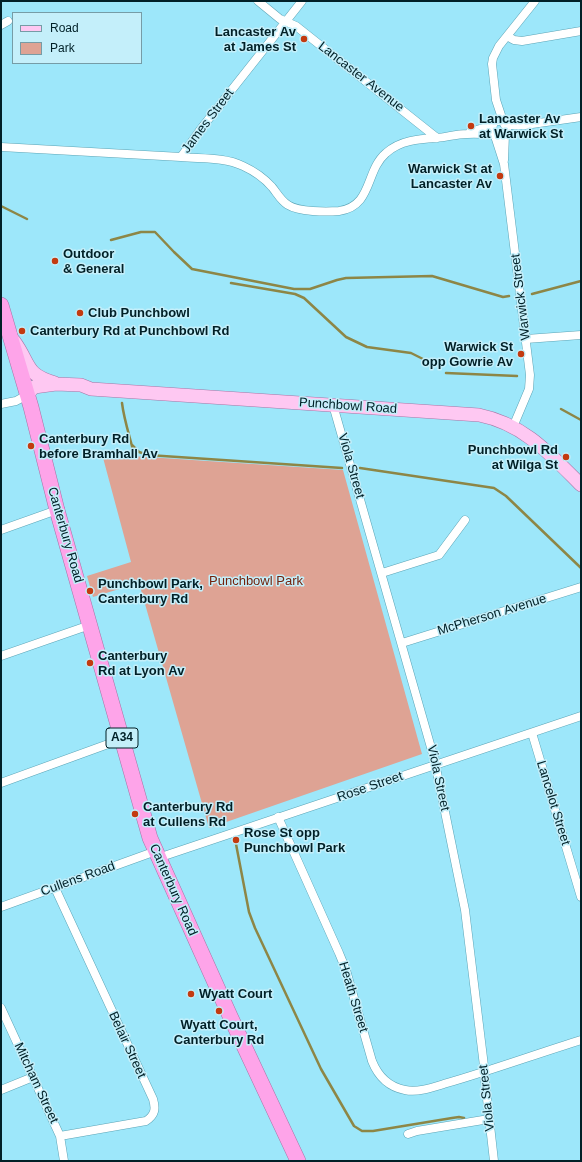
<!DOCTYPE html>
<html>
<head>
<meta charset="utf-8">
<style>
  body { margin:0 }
  #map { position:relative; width:582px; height:1162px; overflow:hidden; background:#9de7fa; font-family:Helvetica,sans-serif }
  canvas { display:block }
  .frame { position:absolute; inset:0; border:2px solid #012027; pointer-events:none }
  .legend { position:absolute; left:12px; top:12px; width:130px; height:52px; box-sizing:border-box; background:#c4effa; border:1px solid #769ca6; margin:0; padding:5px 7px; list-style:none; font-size:12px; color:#012027 }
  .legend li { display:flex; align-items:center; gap:8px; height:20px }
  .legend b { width:20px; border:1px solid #769ca6 }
</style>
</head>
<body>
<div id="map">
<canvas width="582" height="1162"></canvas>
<div class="frame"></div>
<ul class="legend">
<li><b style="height:5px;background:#fec8f2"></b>Road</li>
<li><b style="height:11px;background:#dea394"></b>Park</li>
</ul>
</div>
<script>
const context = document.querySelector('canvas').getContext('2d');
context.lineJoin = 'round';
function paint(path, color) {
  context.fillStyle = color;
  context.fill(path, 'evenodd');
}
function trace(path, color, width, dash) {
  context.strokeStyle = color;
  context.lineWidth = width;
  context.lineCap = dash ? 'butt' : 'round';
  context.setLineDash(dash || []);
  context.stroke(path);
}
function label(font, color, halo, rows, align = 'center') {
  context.font = font + ' Helvetica,sans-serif';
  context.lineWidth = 3;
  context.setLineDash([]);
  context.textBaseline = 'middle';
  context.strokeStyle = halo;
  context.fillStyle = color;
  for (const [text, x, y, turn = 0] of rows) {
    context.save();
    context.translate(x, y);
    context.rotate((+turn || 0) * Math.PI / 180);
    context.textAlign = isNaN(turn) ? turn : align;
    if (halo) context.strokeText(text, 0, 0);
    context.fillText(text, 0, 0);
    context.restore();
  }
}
const green = new Path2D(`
  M102 454 343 470 422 754 209 828 139 583 93 597 87 576 131 562Z`);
const stream = new Path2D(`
  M1 206 27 219
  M111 240 141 232H155L174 252 192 269 294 289H310L337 280 346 278 432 276 503 297 509 296
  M231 283 295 294 304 298 346 337 367 347 411 353 427 361
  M532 294 581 281
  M446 373 517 376
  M122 403C124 420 130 437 134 454
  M561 409 581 420
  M132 445 139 452 148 455 342 468
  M360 468 494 488 506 496 581 568
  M236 844 249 912 255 928 321 1069 354 1126 362 1131H373L452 1118 459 1117 464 1118`);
const street = new Path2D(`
  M258 1 280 19 296 26 437 138
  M1 25 8 21
  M507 36 514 40 522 41 581 31
  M491 129a8 8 0 1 1 16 0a8 8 0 1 1-16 0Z
  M504 124 496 100 492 64 493 58 499 46 535 1
  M505 125H525L581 117
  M470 132 493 125
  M495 136 504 164 530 375 529 389 513 427
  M1 147 181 157 200 130 302 1
  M181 157C201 159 224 157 243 166 254 171 264 178 272 187 277 193 281 201 288 205 299 212 326 212 339 211 373 206 365 171 386 153 400 140 419 139 437 138 447 137 457 134 467 134 475 133 485 134 494 135
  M504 160 505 134
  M526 339 581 335
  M1 404 16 401 27 395
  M333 405 434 758 465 910 484 1066V1072L494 1161
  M1 530 57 510
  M382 573 439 555 465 520
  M402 643 581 587
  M1 656 90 625
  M532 733 581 897
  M1 783 122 739
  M278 817 339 953 346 970 372 1061C378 1076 389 1087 405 1090 418 1093 434 1087 447 1083 492 1070 536 1054 581 1040
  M158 858 581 716
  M55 888 153 1099C156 1109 155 1115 146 1121L60 1136
  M1 907 156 851
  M1 1008 60 1136 64 1161
  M1 1090 33 1077
  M408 1134 417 1131 489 1119`);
const primary = new Path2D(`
  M14 341C31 364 24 374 55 383
  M27 395 34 387 56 384 81 385 91 389 479 415C524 424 550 454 581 485`);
const highway = new Path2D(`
  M1 305 31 407 57 510 150 838 230 1016 298 1161`);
const markers = [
  [304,39,4,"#c33a10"],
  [471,126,4,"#c33a10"],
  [500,176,4,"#c33a10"],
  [55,261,4,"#c33a10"],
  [80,313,4,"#c33a10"],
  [22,331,4,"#c33a10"],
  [521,354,4,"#c33a10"],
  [31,446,4,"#c33a10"],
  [566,457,4,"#c33a10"],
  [90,591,4,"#c33a10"],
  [90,663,4,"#c33a10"],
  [135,814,4,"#c33a10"],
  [236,840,4,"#c33a10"],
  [191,994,4,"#c33a10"],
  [219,1011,4,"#c33a10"]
];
const shields = [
  [122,738,32]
];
const shieldNames = [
  ["A34",122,738]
];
const poiNames = [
  ["Lancaster Av",296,32,"right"],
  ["at James St",296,47,"right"],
  ["Lancaster Av",479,119],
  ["at Warwick St",479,134],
  ["Warwick St at",492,169,"right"],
  ["Lancaster Av",492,184,"right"],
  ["Outdoor",63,254],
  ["& General",63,269],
  ["Club Punchbowl",88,313],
  ["Canterbury Rd at Punchbowl Rd",30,331],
  ["Warwick St",513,347,"right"],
  ["opp Gowrie Av",513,362,"right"],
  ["Canterbury Rd",39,439],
  ["before Bramhall Av",39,454],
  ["Punchbowl Rd",558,450,"right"],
  ["at Wilga St",558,465,"right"],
  ["Punchbowl Park,",98,584],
  ["Canterbury Rd",98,599],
  ["Canterbury",98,656],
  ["Rd at Lyon Av",98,671],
  ["Canterbury Rd",143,807],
  ["at Cullens Rd",143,822],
  ["Rose St opp",244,833],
  ["Punchbowl Park",244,848],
  ["Wyatt Court",199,994],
  ["Wyatt Court,",219,1025,"center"],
  ["Canterbury Rd",219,1040,"center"]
];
const streetNames = [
  ["Lancaster Avenue",361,77,38],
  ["James Street",208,121,-53],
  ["Warwick Street",521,297,-97],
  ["Punchbowl Road",348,406,4],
  ["Viola Street",351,466,74],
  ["Canterbury Road",65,535,74],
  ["McPherson Avenue",492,615,-17],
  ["Viola Street",438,778,78],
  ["Rose Street",370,787,-19],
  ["Lancelot Street",553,803,73],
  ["Cullens Road",78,879,-20],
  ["Canterbury Road",173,890,66],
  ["Heath Street",353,997,73],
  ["Belair Street",127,1045,65],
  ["Mitcham Street",36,1083,65],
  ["Viola Street",487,1098,-96]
];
const parkNames = [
  ["Punchbowl Park",256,581]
];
paint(green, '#dea394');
trace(stream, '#8d8646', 2.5);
trace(street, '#5ba4b6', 9);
trace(primary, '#a576a5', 14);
trace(highway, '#a576a5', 16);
trace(street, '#fff', 8);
trace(primary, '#fec8f2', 13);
trace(highway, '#fea4e9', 15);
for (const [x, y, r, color] of markers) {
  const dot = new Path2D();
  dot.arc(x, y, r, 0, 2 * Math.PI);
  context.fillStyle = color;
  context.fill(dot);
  trace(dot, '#c4effa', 1.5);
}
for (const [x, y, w] of shields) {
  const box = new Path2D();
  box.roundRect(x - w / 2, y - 10, w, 20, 3);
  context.fillStyle = '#c4effa';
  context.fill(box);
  trace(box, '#012027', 1);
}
label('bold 12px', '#012027', null, shieldNames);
label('bold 13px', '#012027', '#c4effa', poiNames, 'left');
label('13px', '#012027', '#c4effa', streetNames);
label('13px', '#73220c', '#c4effa', parkNames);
</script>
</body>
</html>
